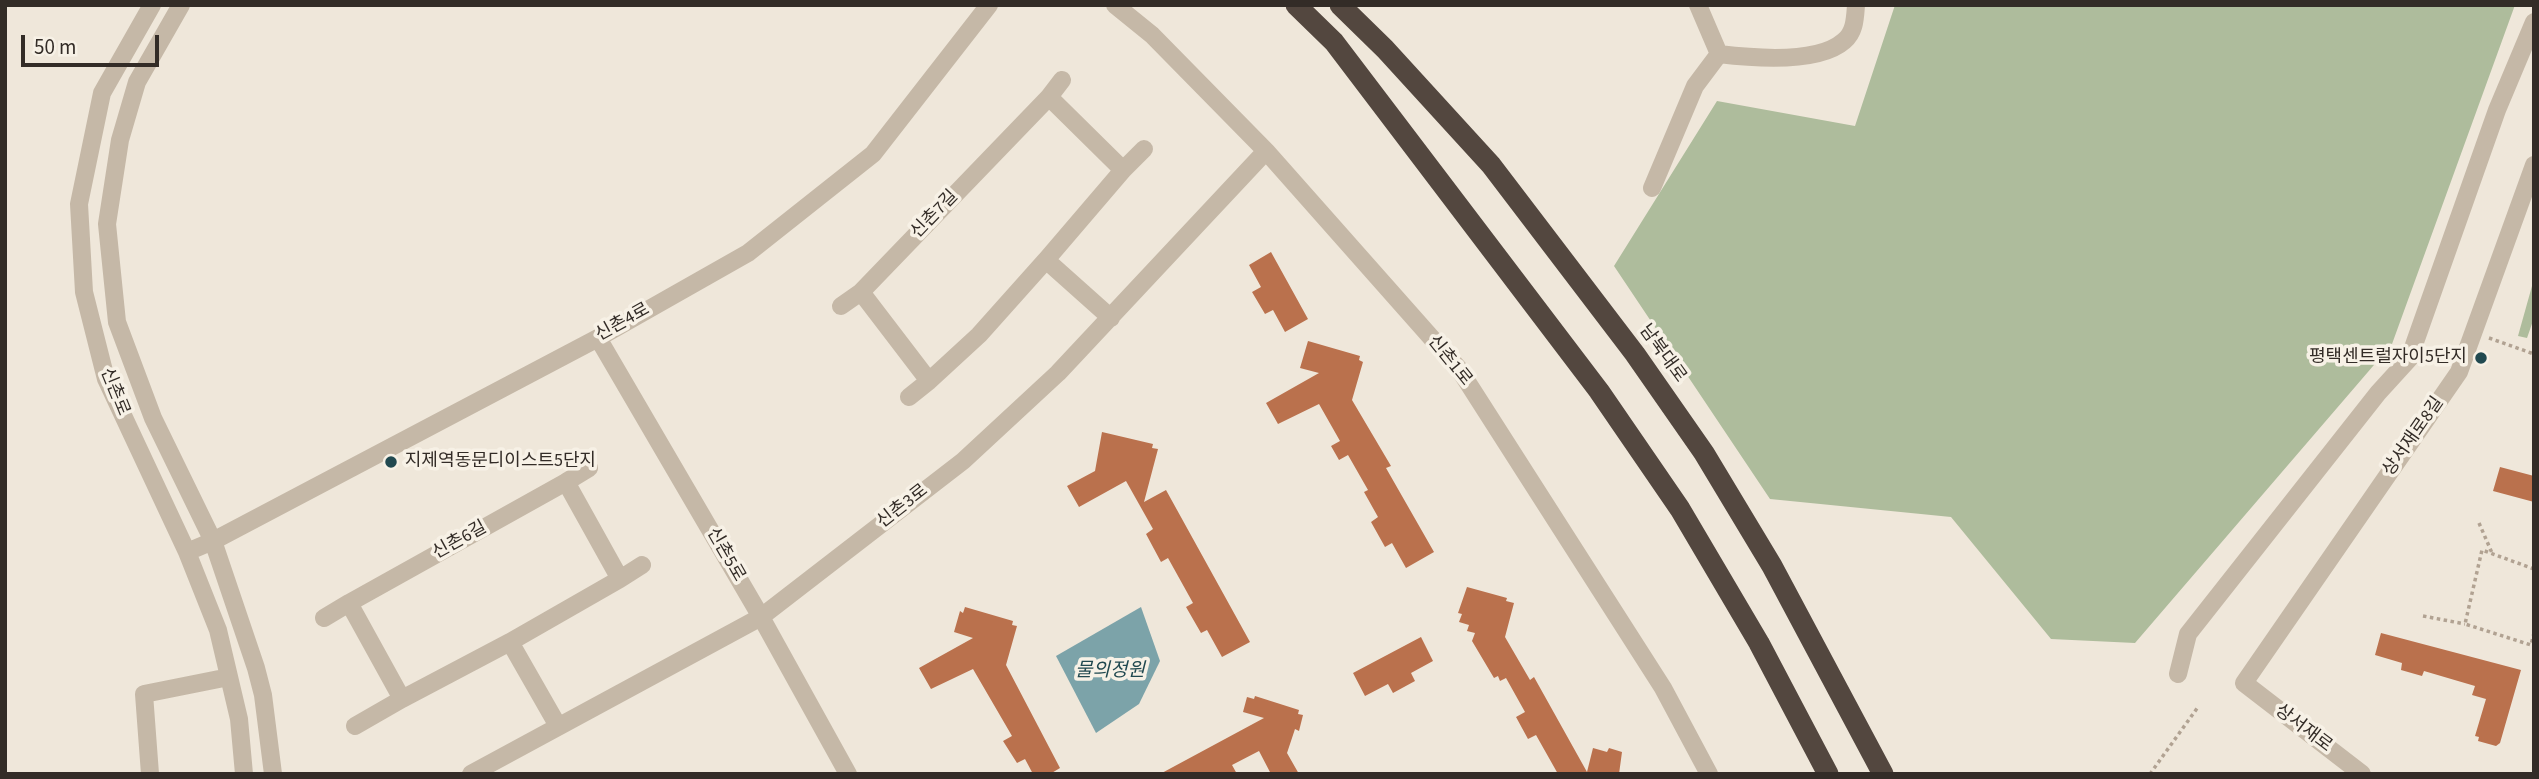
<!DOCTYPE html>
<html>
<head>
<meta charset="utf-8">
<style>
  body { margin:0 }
  #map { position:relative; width:2539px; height:779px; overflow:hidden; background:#efe7da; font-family:"Source Sans 3",sans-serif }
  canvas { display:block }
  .frame { position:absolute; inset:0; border:7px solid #332c27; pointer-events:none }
  .scale { position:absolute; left:21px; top:35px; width:138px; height:32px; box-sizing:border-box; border:4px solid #332c27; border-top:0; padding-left:9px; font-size:21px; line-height:24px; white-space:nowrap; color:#332c27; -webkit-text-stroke:5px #f7f1e6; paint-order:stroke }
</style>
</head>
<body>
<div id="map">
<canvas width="2539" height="779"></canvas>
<div class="frame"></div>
<div class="scale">50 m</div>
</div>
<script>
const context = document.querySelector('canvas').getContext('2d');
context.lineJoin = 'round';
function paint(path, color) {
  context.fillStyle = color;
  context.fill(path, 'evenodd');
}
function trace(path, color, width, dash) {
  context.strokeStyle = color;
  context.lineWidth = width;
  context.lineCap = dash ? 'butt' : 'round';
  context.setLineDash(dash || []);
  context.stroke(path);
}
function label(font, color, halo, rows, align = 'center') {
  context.font = font + ' "Source Sans 3","Noto Sans KR",sans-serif';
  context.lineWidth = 7;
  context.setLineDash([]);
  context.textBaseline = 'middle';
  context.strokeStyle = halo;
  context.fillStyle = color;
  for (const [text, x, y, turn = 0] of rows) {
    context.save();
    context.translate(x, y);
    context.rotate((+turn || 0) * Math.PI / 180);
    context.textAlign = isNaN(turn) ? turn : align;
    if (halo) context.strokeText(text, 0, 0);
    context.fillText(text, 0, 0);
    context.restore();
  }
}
const green = new Path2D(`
  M1895 5H2515L2392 344 2135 643 2051 639 1951 517 1770 499 1614 266 1717 101 1855 126Z
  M2534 255V318L2527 338 2518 336 2532 286Z`);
const water = new Path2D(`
  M1141 607 1160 661 1139 704 1096 733 1056 656Z`);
const building = new Path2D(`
  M1271 252 1308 319 1285 332 1273 310 1265 314 1252 292 1261 287 1249 265Z
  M1308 341 1360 356 1359 360 1363 362 1352 400 1391 466 1386 468 1434 552 1406 568 1392 543 1385 547 1371 522 1378 517 1364 492 1368 490 1348 455 1339 460 1331 446 1340 441 1319 404 1278 424 1266 403 1319 373 1300 368Z
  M1102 432 1153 444 1152 448 1158 449 1144 502 1166 490 1250 642 1222 657 1207 630 1201 633 1186 607 1193 603 1168 558 1161 562 1146 534 1153 529 1126 481 1079 507 1067 486 1095 471Z
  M2500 467 2534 476V502L2493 491Z
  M1467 587 1507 598 1506 601 1514 603 1505 637 1530 680 1534 677 1587 772 1593 748 1607 752 1609 748 1622 752 1619 774H1558L1536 735 1528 739 1516 717 1525 712 1506 678 1500 681 1498 676 1494 678 1472 641 1475 633 1467 631 1469 625 1459 622 1462 614 1458 613Z
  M965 607 1013 621 1012 625 1017 626 1006 665 1060 768 1050 774H1033L1025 759 1017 763 1003 741 1012 736 973 669 931 689 919 668 973 638 954 632 960 611 963 613Z
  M2381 633 2521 670 2500 743 2496 746 2478 741 2479 737 2475 736 2486 699 2472 695 2475 686 2424 671 2422 676 2401 670 2402 663 2375 655Z
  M1421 637 1433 661 1411 673 1415 681 1393 693 1388 684 1365 696 1353 673Z
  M1255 696 1299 710 1298 714 1303 715 1299 731 1295 729 1287 753 1299 774H1271L1259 751 1232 765 1237 774H1160L1264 718 1243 712 1247 697 1254 699Z`);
const path = new Path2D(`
  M2489 338 2534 354
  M2479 523 2492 553
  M2534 569 2482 550 2465 624 2531 645 2534 633
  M2423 616 2465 624
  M2150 774 2198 707`);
const minor = new Path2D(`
  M152 5 102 93 79 204 84 292 106 379 187 552 218 630 239 719 244 774
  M181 5 137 82 120 140 107 224 117 322 153 418 213 541 256 668 263 695 273 774
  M1115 5 1152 35 1266 151 1459 369 1663 688 1709 774
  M1698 5 1719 54
  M1049 97 1062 80
  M1123 170 1144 149
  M1652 188 1695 86 1719 54C1752 58 1818 64 1844 41 1855 32 1855 18 1856 5
  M1046 260 1123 170 1049 97 861 292 929 381 979 335 1046 260 1111 318
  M841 306 861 292
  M598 338 761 617 848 774
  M909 397 929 381
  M566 482 589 468
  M187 552 213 541 598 338 748 253 873 154 989 5
  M620 579 642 565
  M324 618 349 603
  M510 642 402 699 349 603 566 482 620 579 510 642 558 726
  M2178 674 2188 634 2378 393 2409 359 2497 110 2534 22
  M355 726 402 699
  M150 774 144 694 229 677
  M471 774 761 617 963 461 1058 373 1266 151
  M2362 774 2244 683 2459 372 2534 165`);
const highway = new Path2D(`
  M1296 5 1334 42 1599 391 1680 509 1759 643 1828 774
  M1340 5 1385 49 1491 165 1635 354 1704 453 1772 566 1883 774`);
const markers = [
  [2481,358,7,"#214950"],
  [391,462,7,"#214950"]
];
const streetNames = [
  ["신촌7길",935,215,-46],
  ["신촌4로",623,323,-29],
  ["남북대로",1662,354,54],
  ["신촌1로",1449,361,51],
  ["신촌로",114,392,68],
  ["상서재로8길",2414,437,-55],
  ["신촌3로",903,507,-38],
  ["신촌6길",460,541,-29],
  ["신촌5로",725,555,60],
  ["상서재로",2303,729,37]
];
const poiNames = [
  ["평택센트럴자이5단지",2467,358],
  ["지제역동문디이스트5단지",405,462,"left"]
];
const waterNames = [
  ["물의정원",1110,672]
];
paint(green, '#aebc9c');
paint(water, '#7ca3a9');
paint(building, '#ba714d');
trace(path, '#b1a292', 3.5, [3.5, 3.5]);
trace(minor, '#c5b8a7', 18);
trace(highway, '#53473f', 21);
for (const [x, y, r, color] of markers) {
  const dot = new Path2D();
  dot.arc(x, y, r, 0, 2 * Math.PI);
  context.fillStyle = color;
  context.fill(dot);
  trace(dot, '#f7f1e6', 2.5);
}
label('18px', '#332c27', '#f7f1e6', streetNames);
label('18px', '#332c27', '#f7f1e6', poiNames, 'right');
label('italic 19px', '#214950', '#f7f1e6', waterNames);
</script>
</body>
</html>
